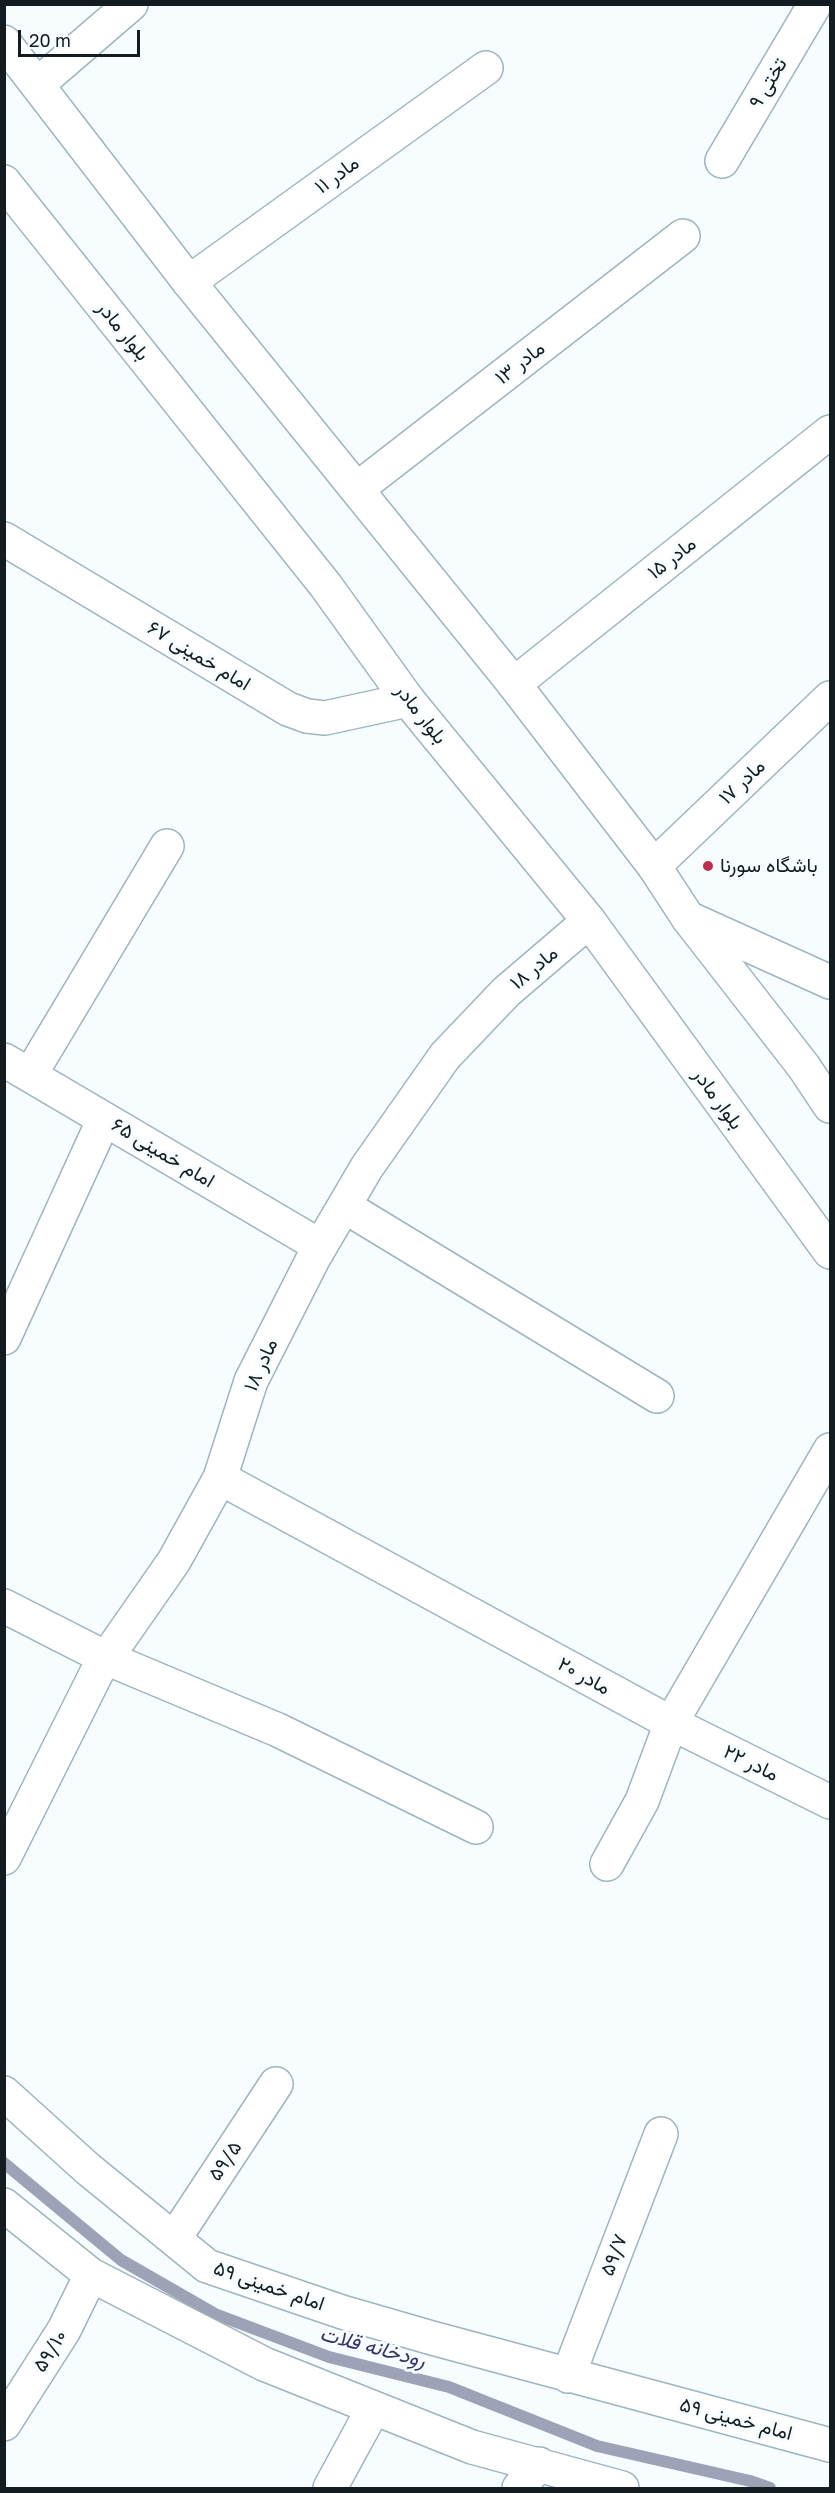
<!DOCTYPE html>
<html>
<head>
<meta charset="utf-8">
<style>
  body { margin:0 }
  #map { position:relative; width:835px; height:2493px; overflow:hidden; background:#f7fcfe; font-family:"Golos Text",sans-serif }
  canvas { display:block }
  .frame { position:absolute; inset:0; border:6px solid #131c20; pointer-events:none }
  .scale { position:absolute; left:18px; top:30px; width:122px; height:27px; box-sizing:border-box; border:3px solid #131c20; border-top:0; padding-left:8px; font-size:18px; line-height:21px; white-space:nowrap; color:#131c20; -webkit-text-stroke:4px #f7fcfe; paint-order:stroke }
</style>
</head>
<body>
<div id="map">
<canvas width="835" height="2493"></canvas>
<div class="frame"></div>
<div class="scale">20 m</div>
</div>
<script>
const context = document.querySelector('canvas').getContext('2d');
context.lineJoin = 'round';
function trace(path, color, width, dash) {
  context.strokeStyle = color;
  context.lineWidth = width;
  context.lineCap = dash ? 'butt' : 'round';
  context.setLineDash(dash || []);
  context.stroke(path);
}
function label(font, color, halo, rows, align = 'center') {
  context.font = font + ' "Golos Text",Vazirmatn,sans-serif';
  context.lineWidth = 6;
  context.setLineDash([]);
  context.textBaseline = 'middle';
  context.strokeStyle = halo;
  context.fillStyle = color;
  for (const [text, x, y, turn = 0] of rows) {
    context.save();
    context.translate(x, y);
    context.rotate((+turn || 0) * Math.PI / 180);
    context.textAlign = isNaN(turn) ? turn : align;
    if (halo) context.strokeText(text, 0, 0);
    context.fillText(text, 0, 0);
    context.restore();
  }
}
const stream = new Path2D(`
  M4 2163 121 2260 215 2314 329 2357 449 2387 597 2446 750 2481 770 2488`);
const minor = new Path2D(`
  M38 84 131 4
  M722 161 815 4
  M189 282 486 68
  M357 489 683 236
  M4 539 288 709 307 716 325 718 408 700
  M514 684 830 432
  M654 866 830 698
  M688 918 830 982
  M4 1060 320 1246
  M30 1075 167 846
  M344 1206 657 1396
  M4 1338 104 1119
  M220 1478 671 1723 830 1450
  M4 1606 106 1658 278 1730 476 1827
  M4 1858 98 1670 174 1561 220 1478 251 1381 313 1259 367 1167 445 1056 506 992 589 921
  M607 1864 642 1801 671 1723 830 1802
  M4 2093 88 2169 207 2266 342 2312 432 2338 830 2445
  M4 2205 91 2275 264 2364 472 2447 622 2488
  M174 2239 276 2084
  M568 2376 661 2134
  M4 2424 64 2330 91 2275
  M330 2488 373 2409
  M519 2488 539 2464`);
const primary = new Path2D(`
  M4 42 189 282 514 684 654 866 688 918 804 1067 830 1106
  M4 182 326 586 408 700 589 921 830 1252`);
const markers = [
  [708,866,6,"#be2e4f"]
];
const streetNames = [
  ["تختی ۹",768,83,-59],
  ["مادر ۱۱",337,175,-36],
  ["بلوار مادر",123,331,51],
  ["مادر ۱۳",520,363,-38],
  ["مادر ۱۵",672,558,-38],
  ["امام خمینی ۶۷",199,656,31],
  ["بلوار مادر",421,714,52],
  ["مادر ۱۷",742,782,-44],
  ["مادر ۱۸",534,968,-40],
  ["بلوار مادر",718,1099,54],
  ["امام خمینی ۶۵",163,1153,31],
  ["مادر ۱۸",261,1365,-66],
  ["مادر ۲۰",584,1676,29],
  ["مادر ۲۲",751,1763,26],
  ["۵۹/۵",225,2161,-56],
  ["۵۹/۷",614,2255,-69],
  ["امام خمینی ۵۹",269,2286,19],
  ["۵۹/۱۰",50,2351,-58],
  ["امام خمینی ۵۹",736,2419,15]
];
const poiNames = [
  ["باشگاه سورنا",720,866]
];
const waterNames = [
  ["رودخانه قلات",373,2347,15]
];
trace(stream, '#9ea2b6', 12);
trace(minor, '#9db5bf', 36);
trace(primary, '#9db5bf', 36);
trace(minor, '#fff', 33);
trace(primary, '#fff', 33);
for (const [x, y, r, color] of markers) {
  const dot = new Path2D();
  dot.arc(x, y, r, 0, 2 * Math.PI);
  context.fillStyle = color;
  context.fill(dot);
  trace(dot, '#f7fcfe', 2);
}
label('20px', '#131c20', '#f7fcfe', streetNames);
label('20px', '#131c20', '#f7fcfe', poiNames, 'left');
label('italic 21px', '#37336b', '#f7fcfe', waterNames);
</script>
</body>
</html>
